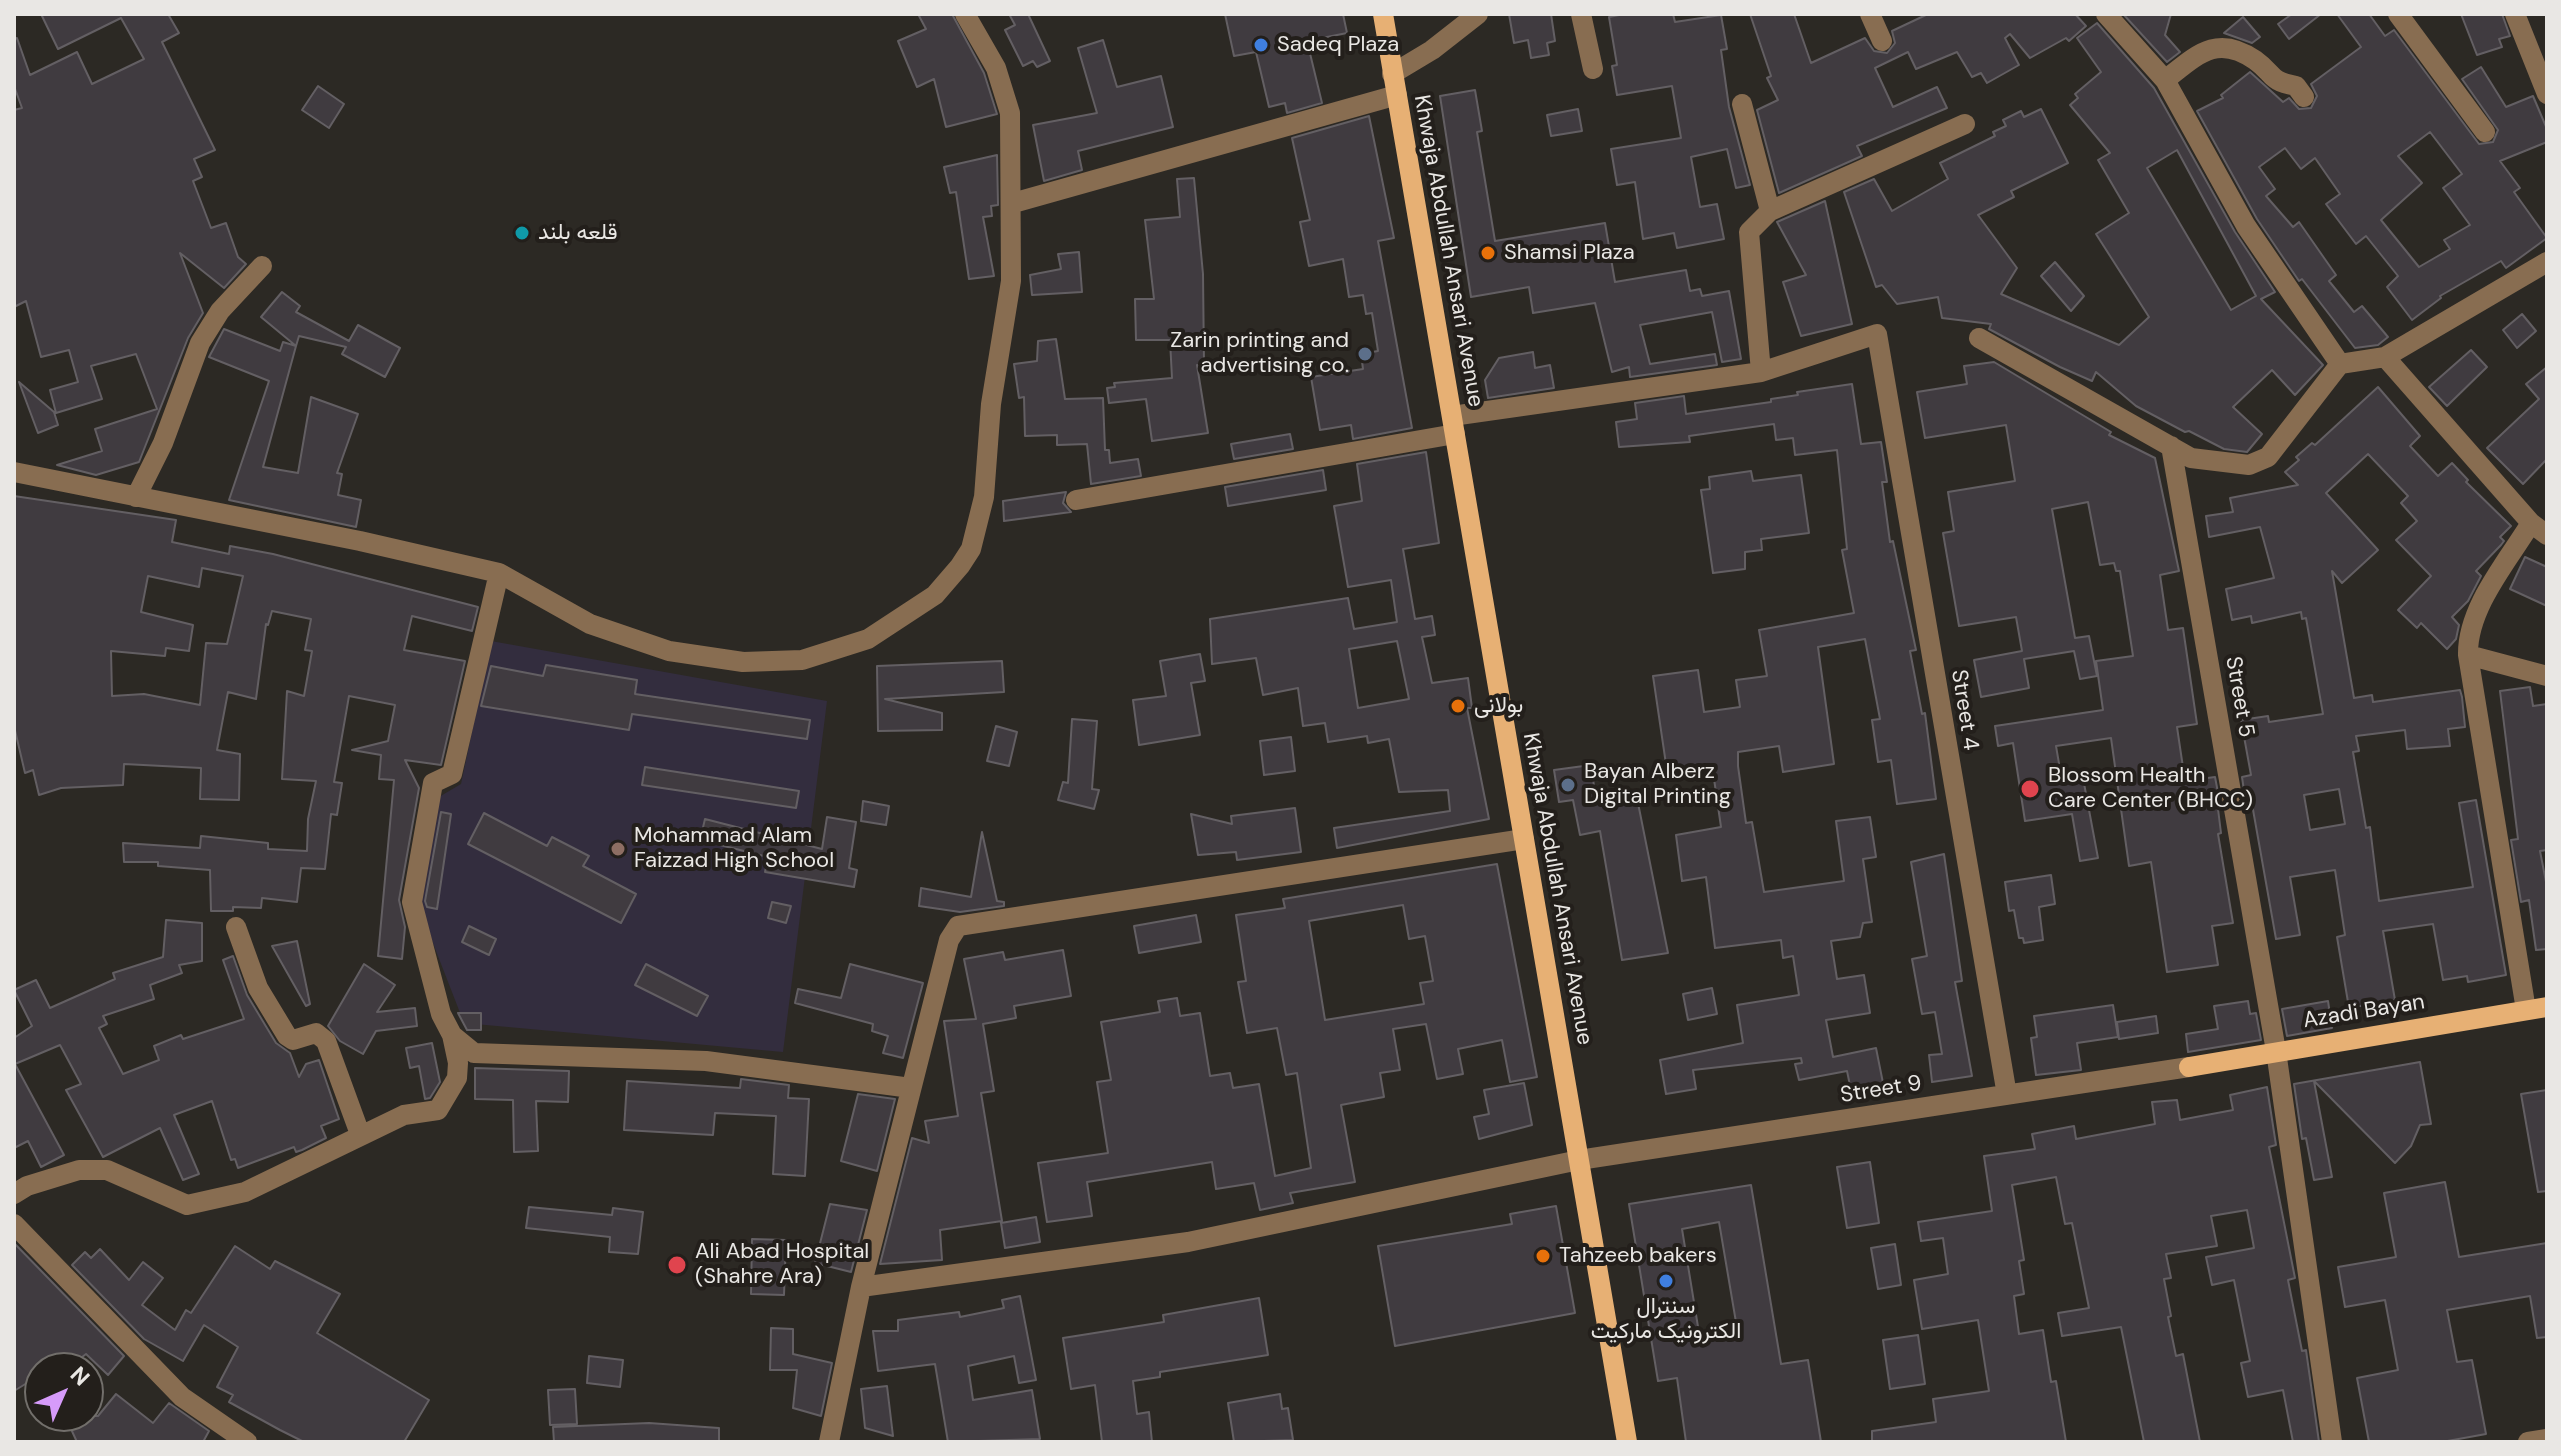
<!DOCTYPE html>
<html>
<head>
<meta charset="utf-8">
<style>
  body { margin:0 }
  #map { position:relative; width:2561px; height:1456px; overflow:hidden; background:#2c2924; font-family:"DM Sans",sans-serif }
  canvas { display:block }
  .frame { position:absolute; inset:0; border:16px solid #e9e7e4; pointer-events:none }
  .north { position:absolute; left:24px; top:1352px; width:80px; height:80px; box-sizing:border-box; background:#231f1b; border:2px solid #726f6b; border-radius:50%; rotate:45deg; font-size:22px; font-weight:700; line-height:32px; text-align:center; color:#e9e7e4 }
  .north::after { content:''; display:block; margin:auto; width:28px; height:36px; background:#d69bfa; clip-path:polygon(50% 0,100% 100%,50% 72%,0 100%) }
</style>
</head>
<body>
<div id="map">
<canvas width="2561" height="1456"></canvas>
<div class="frame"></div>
<div class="north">N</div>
</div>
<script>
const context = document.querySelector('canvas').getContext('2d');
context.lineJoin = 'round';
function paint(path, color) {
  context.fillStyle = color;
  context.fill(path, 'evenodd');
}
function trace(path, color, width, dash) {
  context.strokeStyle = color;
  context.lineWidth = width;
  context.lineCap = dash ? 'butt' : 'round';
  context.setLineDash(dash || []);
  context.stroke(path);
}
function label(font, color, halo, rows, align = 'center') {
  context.font = font + ' "DM Sans",Vazirmatn,sans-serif';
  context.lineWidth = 8;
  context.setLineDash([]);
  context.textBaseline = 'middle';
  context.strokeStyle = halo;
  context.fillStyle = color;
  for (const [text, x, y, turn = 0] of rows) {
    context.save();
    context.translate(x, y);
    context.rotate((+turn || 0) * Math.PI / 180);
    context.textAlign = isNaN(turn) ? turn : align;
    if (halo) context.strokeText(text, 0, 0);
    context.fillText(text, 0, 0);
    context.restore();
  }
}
const education = new Path2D(`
  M491 641 827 701 783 1052 464 1023 417 902 439 797 461 784Z`);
const building = new Path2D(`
  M41 14H168L179 33 162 42 215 150 194 159 202 177 193 181 211 228 226 223 238 257 246 264 224 288 180 253 203 313 188 338 139 462 96 475 57 465 102 451 95 429 157 409 136 354 91 366 102 399 56 413 50 390 78 382 69 350 41 357 26 301 14 307V110L22 108 14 86V39L17 38 30 75 77 52 92 84 144 59 121 18 58 49Z
  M918 14H952L984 73 997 114 946 127 934 79 917 87 898 41 926 29Z
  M1009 14H1028L1050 61 1037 67 1033 61 1023 66 1005 30 1015 25Z
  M1225 14H1343L1347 33 1307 41 1322 103 1287 113 1285 103 1269 107 1256 52 1234 56Z
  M1509 14H1551L1555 41 1547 43 1549 55 1531 58 1528 40 1514 43Z
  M1624 14H1673L1675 22 1721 15 1727 49 1721 50 1729 107 1750 185 1736 188 1727 149 1691 157 1700 207 1717 204 1724 239 1677 248 1674 233 1643 239 1635 182 1617 185 1611 149 1681 138 1672 86 1617 95 1612 66 1617 65 1609 17Z
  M1750 14H1794L1811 63 1865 38 1874 51 1887 53 1895 43 1892 31 1928 14H2075L2086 26 2069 41 2066 38 2030 58 2010 34 2005 38 2019 65 1987 83 1981 73 1972 77 1957 52 1916 69 1908 52 1875 68 1893 107 1937 87 1947 108 1857 146 1862 156 1779 193 1757 110 1778 100 1767 78 1771 76Z
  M2123 14H2171L2165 35 2180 52 2167 62Z
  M2292 14H2321L2289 39 2278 24Z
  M2337 14H2369L2385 36 2394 30 2479 144 2493 142 2498 130 2462 79 2481 67 2506 107 2533 96 2547 129V142L2500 161 2520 188 2514 192 2547 238 2506 268 2501 261 2440 296 2441 298 2412 320 2387 287 2398 276 2366 236 2356 244 2326 204 2340 194 2315 158 2301 169 2285 148 2259 167 2275 189 2266 196 2293 227 2299 222 2336 275 2329 281 2354 312 2362 306 2388 337 2378 345 2355 348 2302 279 2299 281 2257 219 2197 111 2223 98 2221 95 2250 72 2283 102 2289 98 2299 109 2311 108 2317 96 2311 84 2361 47ZM2430 132 2462 174 2443 188 2470 225 2444 240 2450 249 2419 267 2381 220 2422 183 2398 156Z
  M2461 14H2502L2510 36 2499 39 2502 47 2477 55Z
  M2243 17 2260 37 2252 43 2224 33Z
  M2097 23 2154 88 2235 232 2275 292 2261 299 2323 365 2295 395 2272 370 2233 407 2262 434 2247 452 2224 449 2189 431 2185 432 2136 406 2096 372 2092 381 2060 367 1989 329 1991 324 1942 318 1938 297 1897 304 1882 285 1876 287 1844 192 1874 179 1892 211 1948 179 1940 163 1995 136 1993 132 2006 126 2003 120 2021 111 2024 117 2041 109 2068 163 2011 191 2014 197 1978 215 2017 268 2001 294 2119 345 2149 317 2096 234 2129 213 2098 160 2110 153 2070 105 2078 98 2075 94 2101 72 2077 38ZM2177 150 2256 296 2231 310 2147 168Z
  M1103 40 1117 87 1161 76 1173 127 1078 151 1082 170 1044 181 1033 125 1097 113 1078 48Z
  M318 86 344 104 329 128 302 110Z
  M1475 90 1482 131 1477 132 1495 241 1605 223 1615 282 1686 270 1690 291 1700 289 1702 296 1729 291 1741 359 1722 362 1712 312 1640 325 1650 364 1715 354 1717 365 1630 377 1629 367 1612 372 1595 303 1533 313 1529 287 1471 297 1440 96Z
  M1578 109 1582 131 1551 136 1547 115Z
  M1369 116 1394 238 1378 241 1412 428 1353 439 1351 425 1320 430 1311 377 1363 369 1361 354 1378 351 1372 313 1366 314 1363 295 1349 297 1343 259 1309 266 1300 222 1310 220 1292 138Z
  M997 155 998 205 991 206 992 216 983 217 994 276 969 279 956 192 950 193 944 167Z
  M1194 178 1203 274 1204 365H1197L1208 433 1152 441 1146 399 1109 403 1107 388 1115 387 1114 383 1172 378 1170 340H1136L1135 299H1154L1145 220 1180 217 1177 179Z
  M1825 201 1852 324 1801 336 1783 282 1806 275 1777 222Z
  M1079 252 1082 292 1032 295 1030 275 1061 269 1058 254Z
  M2055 262 2084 296 2071 311 2041 276Z
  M282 292 300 306 296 312 349 341 358 325 400 348 385 377 342 354 346 347 299 336 296 346 261 317Z
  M2522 314 2536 331 2517 348 2503 330Z
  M224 329 280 351 283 342 296 346 263 467 298 473 311 397 358 414 337 473 342 474 338 495 361 500 356 527 229 500 269 381 209 357Z
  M1056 339 1065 399 1103 398 1105 450H1109L1110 463 1138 459 1141 476 1091 484 1087 444 1057 445V435L1025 436 1024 397 1019 398 1014 364 1037 361 1038 341Z
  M2471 350 2487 367 2447 406 2429 387Z
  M1533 352 1535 368 1550 365 1554 388 1488 398 1485 380 1499 358Z
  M1994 362 2111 432 2109 435 2155 458 2179 571 2160 575 2168 630 2183 628 2197 724 2177 727 2185 781 2215 777 2221 808 2218 809 2221 833 2218 834 2233 923 2212 926 2218 965 2167 972 2151 862 2129 866 2111 738 2056 746 2062 781 2083 778 2098 858 2080 861 2072 814 2025 821 2013 743 1998 746 1995 726 2103 710 2096 661 2133 656 2120 571H2116L2114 563 2100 565 2088 502 2052 509 2075 638 2089 636 2097 676 2080 679 2074 651 2024 659 2029 688 1981 697 1974 660 2022 651 2016 617 1959 626 1943 533 1954 531 1948 492 2015 481 2006 425 1925 438 1917 392 1967 384 1964 366Z
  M2547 367V459L2523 484 2487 448 2539 399 2526 384Z
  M19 382 54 412 58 425 38 433Z
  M1852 384 1861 444 1881 442 1887 482H1882L1890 542 1893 541 1916 650 1910 651 1922 714 1925 713 1936 799 1897 804 1891 760 1878 762 1872 720 1880 719 1865 639 1818 647 1834 764 1783 772 1779 746 1738 752V766L1746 823 1752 822 1764 892 1844 881 1836 821 1870 817 1876 857 1863 859 1872 922 1863 923 1860 937 1831 941 1837 979 1864 975 1870 1013 1826 1020 1833 1057 1876 1048 1885 1093 1853 1100 1847 1071 1799 1080 1795 1064 1802 1063 1801 1058 1693 1070 1696 1089 1666 1094 1660 1060 1743 1043 1737 1005 1799 995 1793 956 1783 958 1781 940 1715 948 1706 877 1682 881 1676 835 1721 827 1712 765 1667 771 1653 676 1698 670 1704 712 1740 707 1736 680 1767 676 1759 630 1854 613 1842 550 1847 549 1837 450 1795 455 1793 438 1776 440 1774 424 1689 436 1690 442 1619 447 1616 422 1637 419 1635 403 1684 396 1686 414 1771 402V399L1798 395 1797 392Z
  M2378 387 2420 436 2410 446 2438 476 2452 463 2468 480 2466 482 2511 526 2500 537 2504 541 2501 545 2476 571 2481 576 2468 601 2452 617 2459 625 2456 639 2447 649 2421 623 2417 628 2398 610 2431 576 2396 540 2417 521 2401 503 2408 496 2368 454 2326 493 2378 550 2342 583 2332 571 2354 698 2372 695 2373 702 2460 690 2462 697 2465 727 2448 729 2450 746 2407 749 2405 730 2356 736 2359 751 2353 752 2366 828 2370 827 2379 901 2473 887 2459 803 2476 800 2506 975 2468 982 2467 976 2443 980 2433 924 2383 931 2395 1000 2349 1008 2337 937 2345 935 2335 870 2290 877 2300 935 2276 939 2252 804 2246 805 2242 777 2251 775 2241 720 2268 716 2269 722 2323 714 2306 618 2302 619 2301 612 2252 623 2251 616 2232 620 2226 589 2274 578 2260 527 2209 537 2206 516 2233 512 2230 498 2298 485 2285 472 2299 460 2296 457 2312 443 2315 445ZM2339 789 2345 824 2310 830 2304 795Z
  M1290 434 1293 449 1234 459 1231 444Z
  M1426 452 1439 543 1403 549 1415 619 1432 616 1435 635 1422 637 1432 683 1468 678 1472 708H1467L1489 819 1337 848 1334 828 1450 811 1448 790 1399 792 1389 739 1368 743 1367 736 1328 742 1325 723 1303 726 1298 688 1263 695 1256 658 1212 664 1210 619 1348 598 1354 629 1397 622 1391 580 1348 587 1334 506 1362 501 1357 464ZM1397 641 1409 699 1358 708 1349 649Z
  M1323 470 1326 490 1228 506 1225 487Z
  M1751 471 1753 481 1801 475 1809 533 1761 539 1762 550 1745 552V569L1713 573 1701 490 1710 489 1709 477Z
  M1066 492 1063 503 1071 512 1004 521 1003 501Z
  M14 496 176 520 172 542 229 554 230 546 273 554 478 607 472 631 412 616 404 650 465 661 441 765 405 760 419 788 399 900 405 927 402 959 378 956 394 780 379 779 381 755 352 750 388 741 395 705 349 696 334 782 342 783 337 815 331 814 325 869 301 868 297 902 262 898 261 908 233 907V911H211L210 870 158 866V862H124L123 843 200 848 201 836 268 843V849L307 851 308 819 316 781 282 779 287 691 304 696 312 651 305 650 311 619 272 611 268 625 266 624 256 699 228 692 217 750 240 754 239 800 200 799 201 768 124 764 123 785 61 788 39 795 33 770 25 773 14 726ZM202 568 243 576 227 644 206 643 200 705 144 694 112 696 111 651 165 656 166 648 189 651 193 625 141 612 148 576 199 587Z
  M2525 557 2547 567V606L2510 589Z
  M1200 654 1205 681 1191 683 1200 735 1139 745 1133 700 1166 696 1160 661Z
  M1002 661 1004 692 885 699 942 713V730L878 731 877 666Z
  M546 665 637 680 635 694 810 720 807 739 632 714 629 730 481 706 491 666 543 676Z
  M2530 687 2533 706 2547 704V850L2540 851 2547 887V949L2536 950 2529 900 2521 902 2511 840 2518 839 2500 691Z
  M1072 719 1097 721 1092 789 1099 790 1094 809 1058 800 1063 782 1068 783Z
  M996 726 1017 732 1009 766 987 761Z
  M1291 737 1295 771 1264 775 1260 741Z
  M1591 765 1596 800 1636 793 1668 953 1622 960 1600 831 1580 835 1573 800 1559 802 1554 770Z
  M645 767 799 791 796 808 642 785Z
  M863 801 889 806 886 825 861 821Z
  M1295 808 1301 852 1237 860 1236 852 1198 855 1191 814 1232 824 1231 816Z
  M441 812 451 814 437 909 427 907 425 901Z
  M484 813 547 846 552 837 589 856 583 866 636 894 621 923 468 844Z
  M827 817 856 822 849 868 857 870 854 887 765 872 768 857 700 840 705 819 822 849Z
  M982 832 997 901 1004 902V906L960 912 919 906 921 888 971 897Z
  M1944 854 1962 981 1955 982 1972 1076 1932 1082 1929 1055 1942 1054 1935 1012 1922 1014 1912 959 1927 956 1911 862Z
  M1497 864 1537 1077 1510 1082 1502 1040 1458 1049 1463 1074 1437 1079 1426 1024 1393 1029 1400 1070 1380 1073 1384 1097 1341 1105 1355 1182 1290 1193 1293 1203 1260 1210 1254 1183 1216 1189 1212 1162 1087 1182 1092 1216 1047 1222 1038 1163 1108 1153 1097 1082 1111 1080 1101 1022 1160 1012 1158 1001 1177 998 1180 1016 1200 1013 1210 1076 1230 1073 1233 1088 1259 1084 1275 1176 1311 1168 1297 1073 1286 1075 1277 1028 1247 1033 1238 982 1246 981 1236 915 1285 908 1283 899ZM1403 905 1409 939 1425 936 1433 981 1420 983 1424 1004 1325 1020 1309 921Z
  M2051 875 2055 904 2039 907 2043 940 2024 943 2023 938H2019L2014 910 2009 911 2005 882Z
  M772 902 791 906 786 923 768 918Z
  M1196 915 1201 942 1139 953 1134 926Z
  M166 920 202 923V961L179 965 182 973 150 985 154 999 103 1016 107 1024 99 1028 123 1074 159 1060 154 1046 181 1035 183 1039 244 1019 223 960 233 956 247 995 276 1043 290 1053 299 1077 306 1064 319 1060 339 1119 321 1126 326 1138 302 1150 296 1152 294 1147 238 1168 235 1159 231 1160 212 1101 174 1115 199 1174 183 1180 160 1128 103 1157 66 1090 81 1084 60 1045 15 1064 64 1155 41 1167 28 1141 14 1148V1038L32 1026 14 990 36 980 50 1008 115 979 113 973 163 957Z
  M469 926 496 939 489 955 462 942Z
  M297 941 310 1004 306 1006 272 946Z
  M1063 950 1071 996 1014 1006 1016 1018 983 1024 994 1091 981 1093 1002 1221 940 1230 942 1260 880 1264 912 1138 929 1143 925 1121 958 1116 944 1021 976 1019 964 959 1003 952 1005 960Z
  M364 964 395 985 377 1012 415 1008 417 1026 376 1031 363 1054 340 1041 328 1026Z
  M646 964 708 996 697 1016 635 985Z
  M850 964 923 983 903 1058 883 1053 888 1036 872 1031 873 1024 795 1003 798 989 841 998Z
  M1712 988 1717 1014 1688 1020 1683 994Z
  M2248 1001 2250 1014 2256 1013 2261 1040 2188 1052 2186 1034 2218 1029 2214 1006Z
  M2328 1001 2332 1028 2287 1036 2282 1009Z
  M2113 1005 2118 1037 2077 1043 2081 1070 2036 1075 2031 1038 2037 1037 2034 1016Z
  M458 1013H481V1030H467Z
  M2156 1016 2158 1033 2119 1039 2117 1022Z
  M432 1043 440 1082 430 1098 425 1099 419 1066 410 1068 406 1048Z
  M2420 1062 2431 1124 2420 1125 2411 1146 2395 1163 2314 1081 2332 1177 2314 1180 2306 1138 2302 1139 2294 1084Z
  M475 1068 569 1071 568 1102 536 1101 538 1151 514 1152 513 1100 475 1099Z
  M741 1079 789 1085 788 1098 809 1099 805 1176 773 1174 776 1116 715 1113 713 1135 624 1130 627 1081 740 1088Z
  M1524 1083 1532 1125 1479 1139 1474 1117 1489 1114 1484 1090Z
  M2267 1087 2276 1145 2269 1147 2295 1278 2288 1280 2302 1351 2306 1350 2319 1442H2293L2283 1390 2248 1397 2241 1363 2250 1361 2234 1280 2212 1285 2206 1257 2254 1248 2247 1210 2211 1216 2217 1246 2166 1254 2171 1278 2164 1279 2171 1316 2168 1317 2176 1356 2183 1354 2200 1442H2144L2121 1327 2062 1336 2058 1313 2089 1308 2072 1223 2065 1224 2056 1177 2012 1185 2024 1260 2019 1261 2024 1294 2014 1296 2019 1334 2043 1330 2051 1382 2056 1381 2066 1442H1872V1431L1936 1422 1933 1399 1989 1391 1978 1320 1922 1329 1914 1280 1948 1274 1943 1238 1921 1241 1918 1222 1992 1211 1984 1156 2035 1149 2032 1134 2074 1126 2076 1139 2155 1124 2152 1102 2177 1100 2180 1120 2233 1110 2230 1095Z
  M2547 1090V1191L2538 1192 2521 1094Z
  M858 1094 895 1099 877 1171 841 1161Z
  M1870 1162 1879 1223 1847 1228 1837 1167Z
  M2445 1182 2459 1257 2547 1243V1337L2537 1338 2530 1296 2447 1310 2457 1362 2472 1360 2486 1434 2442 1442H2369L2357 1378 2398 1370 2385 1300 2345 1307 2338 1267 2396 1257 2384 1193Z
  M1751 1185 1781 1364 1808 1360 1821 1442H1686L1677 1378 1658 1381 1629 1204ZM1719 1222 1738 1334 1700 1339 1682 1229Z
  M830 1204 867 1210 851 1272 815 1263Z
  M1556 1206 1575 1313 1395 1346 1378 1246 1512 1224 1510 1214Z
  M529 1207 612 1215 613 1208 643 1212 638 1254 609 1252 610 1237 526 1228Z
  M1036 1217 1040 1242 1005 1248 1001 1223Z
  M752 1239 786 1240 784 1295 751 1294Z
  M14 1243 124 1356 108 1375 86 1354 68 1368H40V1375L14 1391Z
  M1895 1244 1901 1285 1878 1289 1871 1248Z
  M235 1246 270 1269 275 1261 340 1294 317 1333 429 1400 404 1442H304L280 1430 229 1402 233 1395 217 1387 238 1347 204 1325 183 1361 144 1339 72 1265 85 1252 91 1258 100 1249 129 1280 143 1262 163 1278 142 1305 175 1330 186 1310 191 1313Z
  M1020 1296 1036 1380 1019 1383 1014 1356 968 1366 973 1400 1032 1390 1040 1439 948 1442 935 1364 878 1371 873 1331H898V1320L959 1312 960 1317 1004 1308 1002 1300Z
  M1259 1298 1268 1355 1160 1372V1377L1133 1381 1137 1414 1149 1412 1152 1442H1102L1095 1385 1071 1389 1063 1338 1164 1322 1163 1315Z
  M771 1328 793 1329V1354L832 1363 821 1416 793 1408 797 1370H770Z
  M1918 1335 1925 1384 1890 1389 1883 1340Z
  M589 1356 623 1360 620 1387 587 1383Z
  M887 1386 893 1436 865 1428 861 1389Z
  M575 1389 577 1424 550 1425 548 1390Z
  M116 1394 153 1423 169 1403 209 1431 203 1442H77L65 1416H98Z
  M1280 1394 1282 1409 1288 1408 1293 1440 1234 1442 1228 1403Z
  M649 1423 719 1428V1442H554L553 1427Z`);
const minor = new Path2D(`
  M1581 14 1593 69
  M1870 14 1882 41
  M2106 14 2165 80 2246 226 2340 364
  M2398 14 2485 132
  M2515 14 2547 94
  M1392 74 1432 50 1478 14
  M2165 80C2196 56 2216 33 2255 60 2276 75 2267 80 2296 86L2304 97
  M1742 104 1770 211
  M1013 203 1397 95
  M1979 338 2191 458 2249 465 2268 457 2340 364 2385 357 2547 262
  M2385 357 2531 523 2547 535
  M1761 372 1749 232 1770 211 1965 124
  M1452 416 1761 372 1877 334 2007 1095
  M2171 446 2276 1051 2332 1442
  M14 472 360 541 499 573 590 624 669 651 743 662 802 660 868 639 935 595 960 566 971 549 984 497 991 404 1011 281 1010 113 996 68 965 14
  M136 497 163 443 200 343 220 311 262 266
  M1076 500 1455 434
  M2468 655C2467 608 2507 562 2531 523
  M236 927 258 988 287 1036 293 1040 316 1033 326 1041 360 1134
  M2526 1010 2468 655 2547 676
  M452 1035 474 1053 706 1061 911 1088
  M14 1194 27 1186 79 1170H107L187 1205 245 1192 404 1115 438 1110 457 1078 458 1063 452 1035 441 1014 412 902 433 783 452 774 499 573
  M14 1224 182 1397 247 1442
  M861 1287 1188 1242 1579 1160 2189 1067
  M829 1442 861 1287 949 940 958 926 1524 839
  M2528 1442 2547 1439`);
const major = new Path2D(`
  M1383 14 1627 1442
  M2189 1067 2547 1007`);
const markers = [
  [1261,45,8,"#3f7fe0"],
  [522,233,8,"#0f9aa8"],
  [1488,253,8,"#e8710a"],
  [1365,354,8,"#5c6f8a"],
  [1458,706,8,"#e8710a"],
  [1568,785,8,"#5c6f8a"],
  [2030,789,10,"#e0444e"],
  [618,849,8,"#8d6e63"],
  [1543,1256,8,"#e8710a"],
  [677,1265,10,"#e0444e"],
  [1666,1281,8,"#3f7fe0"]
];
const poiNames = [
  ["Sadeq Plaza",1277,45],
  ["قلعه بلند",538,233],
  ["Shamsi Plaza",1504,253],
  ["Zarin printing and",1349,341,"right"],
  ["advertising co.",1349,366,"right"],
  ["بولانی",1474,706],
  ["Bayan Alberz",1584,772],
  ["Digital Printing",1584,797],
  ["Blossom Health",2048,776],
  ["Care Center (BHCC)",2048,801],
  ["Mohammad Alam",634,836],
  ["Faizzad High School",634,861],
  ["Ali Abad Hospital",695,1252],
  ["(Shahre Ara)",695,1277],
  ["Tahzeeb bakers",1559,1256],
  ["سنترال",1666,1307,"center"],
  ["الکترونیک مارکیت",1666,1332,"center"]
];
const streetNames = [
  ["Khwaja Abdullah Ansari Avenue",1448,251,80],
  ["Street 5",2239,697,80],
  ["Street 4",1964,710,81],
  ["Khwaja Abdullah Ansari Avenue",1557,889,80],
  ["Azadi Bayan",2364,1012,-9],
  ["Street 9",1881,1090,-9]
];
paint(education, '#332d3e');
paint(building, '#403b40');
trace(building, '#635f63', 2);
trace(minor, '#886d51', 20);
trace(major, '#e7b074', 20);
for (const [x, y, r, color] of markers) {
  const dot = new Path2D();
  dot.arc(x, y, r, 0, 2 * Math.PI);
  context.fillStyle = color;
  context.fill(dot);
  trace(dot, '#231f1b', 3);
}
label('22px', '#e9e7e4', '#231f1b', poiNames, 'left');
label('22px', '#e9e7e4', '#231f1b', streetNames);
</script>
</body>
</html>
